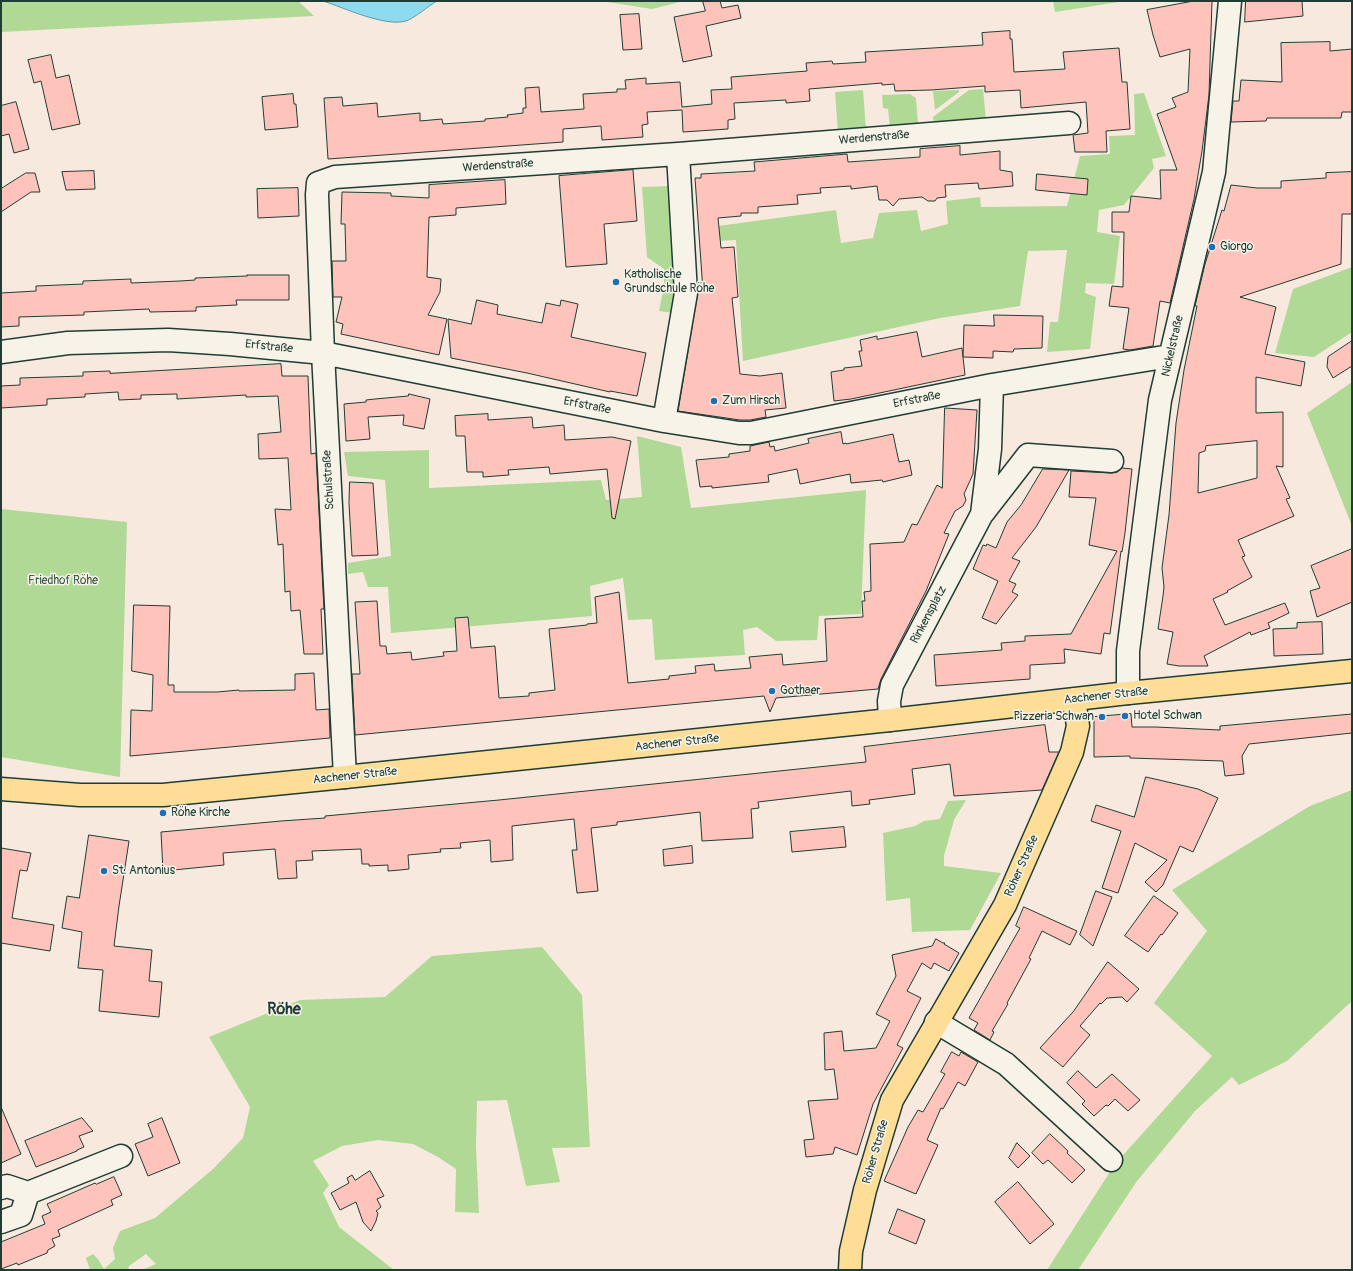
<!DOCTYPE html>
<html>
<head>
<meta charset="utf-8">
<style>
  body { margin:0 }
  #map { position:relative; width:1353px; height:1271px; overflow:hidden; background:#f8e9df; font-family:Pangolin,sans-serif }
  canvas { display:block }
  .frame { position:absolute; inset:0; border:2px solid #1f3d34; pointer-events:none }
</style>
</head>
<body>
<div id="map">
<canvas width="1353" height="1271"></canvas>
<div class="frame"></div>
</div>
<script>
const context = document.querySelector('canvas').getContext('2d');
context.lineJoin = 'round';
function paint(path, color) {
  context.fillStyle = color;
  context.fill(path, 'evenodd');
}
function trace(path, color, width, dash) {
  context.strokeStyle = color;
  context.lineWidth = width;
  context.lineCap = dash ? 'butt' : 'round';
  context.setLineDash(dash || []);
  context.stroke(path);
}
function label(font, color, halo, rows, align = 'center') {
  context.font = font + ' Pangolin,sans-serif';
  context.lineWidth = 3;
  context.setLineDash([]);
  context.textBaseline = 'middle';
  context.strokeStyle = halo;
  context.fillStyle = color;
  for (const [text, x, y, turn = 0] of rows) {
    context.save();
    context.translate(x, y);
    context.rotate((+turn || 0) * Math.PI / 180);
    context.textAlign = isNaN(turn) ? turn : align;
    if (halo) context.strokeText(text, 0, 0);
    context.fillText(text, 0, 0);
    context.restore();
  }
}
const green = new Path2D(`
  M1 1H298L314 16 1 32Z
  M601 1H684L652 9Z
  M1053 1H1119V2L1055 12Z
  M983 89 986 120 934 125 933 117 969 90Z
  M863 90 866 130 838 132 835 92Z
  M959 90V92L935 110 933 91Z
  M1144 93 1166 156 1152 159 1154 168 1124 205 1099 210 1097 232 1120 236 1114 284 1086 283 1085 293 1096 297 1090 349 1047 352 1050 322H1058L1067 250 1028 251 1020 306 940 318 743 361 736 240 719 241 718 226 836 210 841 243 873 238 879 213 917 210 921 231 948 224 946 201 980 197 981 207 1067 206 1080 156 1110 154 1109 136 1135 135 1134 94Z
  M910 94 916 98 918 125 890 127 888 109 883 108 882 95Z
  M670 186 677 272 673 313 659 311 664 286V269L647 257 642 187Z
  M1352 267V332L1314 357 1275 353 1293 289Z
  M1352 382V526L1307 413Z
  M637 436 681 447 691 508 866 490 861 614 819 616 817 640 776 641 757 627 743 630 745 655 655 660 652 619 628 620 623 578 590 586 592 616 391 633 388 587H368L363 572 348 574V563L391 556 385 480 348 476 344 452 429 450V488L601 480 606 500 642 497Z
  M1 509 127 522 120 777 1 757Z
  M1352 790V1001L1287 1061 1239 1085 1232 1077 1195 1111 1137 1181 1078 1270H1047L1115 1164 1212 1056 1154 1003 1207 931 1172 890 1310 806Z
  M966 800 954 820 944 856V866L1001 873 970 930 912 932 910 898 886 901 883 833 915 826 924 821 940 819 948 801Z
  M542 947 582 995 590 1147 552 1148 560 1182 526 1186 507 1100 477 1101 476 1146 479 1213 455 1212 456 1169 438 1157 413 1144 378 1140 342 1146 313 1161 329 1185 323 1193 339 1227 394 1270H142L156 1264 146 1254 129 1266 128 1270H90L86 1258 93 1254 98 1259 104 1269 115 1259 113 1248 120 1231 155 1218 213 1169 243 1138 250 1107 209 1037 300 1000 385 997 432 956Z`);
const water = new Path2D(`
  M323 1H437C428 6 415 18 406 21 384 27 345 8 323 1Z`);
const building = new Path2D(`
  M703 1H720L722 8 738 5 741 18 706 26 712 56 683 62 674 17 705 11Z
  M1194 1H1212L1209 95 1202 151 1194 199 1170 303 1160 301 1153 346 1130 350 1123 349 1129 308 1109 306 1112 286 1123 287 1124 232H1112V212H1129L1131 196 1161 199 1160 170H1177L1157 114 1176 107 1172 98 1188 92 1190 49 1160 57 1153 35 1147 10Z
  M1246 1H1302L1303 16 1245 22Z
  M639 14 642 49 623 50 620 15Z
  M1010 31V39H1012L1014 72 1065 69 1063 52 1119 48 1122 82H1127L1130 129 1106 131 1107 152H1075L1073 135 1088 133 1086 102 1021 108 1020 90 985 92V86L931 90 895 91 894 84 882 85V83L809 89 810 101 786 103V100L734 103 735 119 728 120V129L683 132 682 110 647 112 648 124 642 125 643 137 602 140 601 126 563 129V142L328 159 324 98 342 97 343 106 377 103 378 117 420 113V121L442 119 443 124 485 121V119L508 117 507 115 523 113V108H526L525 88 539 87 541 112 584 109 583 94 617 92V89H626L625 80 646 78V84L680 82 682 107 712 104 711 90 732 89 731 77 807 71 806 63 832 61 833 64 866 62 865 52 983 45 982 33Z
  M1330 42V51L1352 49V112H1342L1341 118H1267L1266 121 1231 122 1233 101H1239L1241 80 1282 82 1281 43Z
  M51 55 56 78 69 75 80 124 52 130 41 81 34 83 28 60Z
  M293 94 294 104H296L298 127 265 130 262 97Z
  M16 102 29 149 14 153 9 134 1 136V106Z
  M960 146V155L1000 151V170L1012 172 1013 186 979 189 978 183 945 185 946 197 937 198 935 201H928L922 197 899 199 893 206 887 200H879L877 186 851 189V186L820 188 821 193 797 195 798 204 758 207V213H741V216L718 218 721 248 734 247 738 297 732 298 740 374 760 376 782 373 786 408 765 410 766 417 750 420H740L678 411 698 291H703L695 178H701V174L755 171 754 162 847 154 848 162 920 157V149Z
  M633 170 637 221 604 224 607 264 566 267 559 176Z
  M94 171 95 189 66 190 62 172Z
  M1352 172V214H1342L1341 264 1240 297 1276 307 1265 354 1305 362 1301 386 1256 377V413L1283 412V467L1276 466 1290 498 1286 499 1294 516 1238 540 1245 556 1242 557 1252 577 1227 591 1228 592 1213 599 1225 625 1285 603 1289 613 1268 623 1270 628 1251 635 1250 632 1204 656 1208 666H1179L1167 664 1173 632 1158 629 1163 596 1164 587 1162 568 1169 515 1176 423 1184 370 1197 306H1195L1205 264 1222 210 1224 211 1231 185 1257 188H1281V181L1326 178V173ZM1257 441V478L1198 493 1199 453 1205 451 1206 446Z
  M26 173H35L40 192H31L1 212V189Z
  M1037 174 1088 179 1087 195 1036 190Z
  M505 180 506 204 456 208V215L429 217 427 277 441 279 440 292 428 315 447 319 439 355 341 334 343 324 336 322 342 297H333L332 261H346L345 224H341L342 192 391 193V196L429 198V185Z
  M298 188 299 216 258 218 257 189Z
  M247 275H289V300H236L237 305 196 307V311L150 312 149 309 84 312V315L19 317V326L1 327V293L36 291V286L83 284V281L131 279V283L180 281 195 280V278L247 276Z
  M477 300 498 305 497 314 542 323 546 303 560 306 561 300 578 304 571 337 646 353 637 396 610 391V392L527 373 451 358 448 319 471 324Z
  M994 315 1043 316 1042 348 1014 349 1013 352 993 351V358L963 357 964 325 994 326Z
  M917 332 922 357 962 348 965 375 851 399 834 401 831 372 844 370V368L862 366 859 351H862L860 340 877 336V339Z
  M1352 341V366L1333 378 1327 367 1328 357Z
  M281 364 282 376H308L311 454 316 453 324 609H321L323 654H304L300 610 291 611 290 591 285 592 283 544 278 545 275 509 291 510 288 458 259 459 258 434 281 432 278 396 246 397V395L177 399V394L141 395V399L119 400 118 392 85 394V397L47 399V405L1 408V386L20 385V378L83 376V372L110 371V373Z
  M409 394 430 399 424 429 403 425 404 415 368 417 370 439 346 441 344 404 366 402V400L375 399 408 396Z
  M945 408 977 410 973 474 964 494 966 500 963 506 955 511 944 533 949 534 926 591 881 679 878 689 776 698 770 712 764 696 355 735 352 674H360L355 602 377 601 380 646H386L387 654 411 652 412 660 444 656 443 652 457 651 455 618 468 617 471 648 495 646 499 698 529 696V693L555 690 549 629 587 625V624L597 623 595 597 619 592 628 683 669 679V676L696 673 695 666 714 664 715 671 751 668 749 657 782 654 783 665 827 661 825 619 863 617 862 601H865L864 592 871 591 870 544 904 542 912 524 917 525 937 485 942 488Z
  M488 414V420L532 417 533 428 564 425 565 440 612 437 631 441 615 519 612 518 607 469 550 474 549 467 508 470 509 475 483 477V472H467L465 436H456L455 416Z
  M841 432 843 444 846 443V444L893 434 899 462 909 460 912 475 883 482 882 480 851 483 850 474 800 484 797 469 768 475 769 482 712 488V486L700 487 696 460 729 457V454L750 451V446L769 442 770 447 774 446 775 451 809 443 808 439Z
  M1122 468 1132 469 1125 533 1122 552 1121 551 1110 634 1104 633 1101 654 1064 649 1065 663 1030 665V679L936 686 934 655 1002 650 1001 643 1025 641V636L1071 634 1117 551 1089 545 1096 498 1069 497 1071 471 1111 473 1117 472Z
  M1043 469 1069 470 1036 527 1012 558 1020 561 1009 581 1016 584 1012 592 1018 595 996 624 982 618 998 581 973 569 983 545 986 546 987 544 996 548 1007 522 1021 505Z
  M350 482 373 483 378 555 352 556 349 503Z
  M1352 549V602L1317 617 1310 591 1320 588 1311 566Z
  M134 605 170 606 168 685H174V692H217L239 690V691L295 690V674L314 673 316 710 329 709 330 738 130 756 131 710 152 711 153 675 132 671Z
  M1322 622 1323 654 1274 656 1273 629 1297 628V623Z
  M1131 714 1132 727H1156L1220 730V726L1352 714V733L1249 744 1242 756 1244 774 1225 776 1223 761 1130 758V756L1094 757V717Z
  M1045 725 1049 752H1059L1042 790 954 796 950 764 912 769 915 794 869 800 870 804 852 806 851 791 758 802 759 808 751 809 753 838 702 841 700 812 617 822V825L591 828 598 891 577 893 572 850H577L574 819 512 826 513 860 491 862 490 840 460 843 461 848 440 849 441 852 408 855 409 869 400 870 388 871V865L369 866V864H362L361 849 312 851 313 860 296 861 297 878 278 879 275 849 223 853 224 865 163 871 161 832 281 821 325 818V816L499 800 866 762 864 747Z
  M1146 777 1198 789 1218 798 1193 852 1180 846 1163 885 1156 892 1145 882 1167 860 1135 843 1118 893 1102 888 1121 831 1091 821 1096 805 1134 817Z
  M844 827 846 847 792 852 790 832Z
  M89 835 129 841 119 906 114 946 152 950 149 981 162 982 159 1017 99 1011 103 970 78 968 82 932 62 928 67 896 79 898Z
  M692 846 693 863 664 866 663 850Z
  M1 848 31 853 27 871 20 870 12 918 54 925 50 951 1 943Z
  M1096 891 1112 897 1093 946 1080 935Z
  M1154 896 1178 913 1162 935 1161 934 1148 952 1125 936Z
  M1024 907 1077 931 1070 945 1042 931 1029 958 1031 959 1007 1003 1008 1004 992 1031 994 1032 990 1040 974 1030 978 1023 969 1018 1020 928 1016 926Z
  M936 939 943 943H945L944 944 959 953 949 971 934 963 931 969 922 963 907 991 921 998 897 1045 903 1048 873 1104 857 1155 835 1147 833 1154 806 1157 804 1140 814 1139 808 1101 838 1099 834 1069 825 1070 824 1033 842 1031 844 1051 876 1048 890 1021 876 1014 896 976 892 955 932 946Z
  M1108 962 1139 989 1127 1002 1122 997 1107 998 1101 1004 1100 1003 1080 1026 1090 1035 1063 1067 1040 1048 1073 1012Z
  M952 1052 959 1056 961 1052 978 1062 965 1086 958 1082 943 1109 941 1108 927 1140 938 1145 916 1194 884 1181 908 1127 918 1110 923 1112 945 1074 941 1072Z
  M1078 1071 1096 1088 1112 1074 1140 1100 1128 1111 1115 1099 1108 1106 1106 1105 1094 1116 1082 1104 1085 1101 1067 1083Z
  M1 1107 21 1154 1 1163Z
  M82 1118 93 1131 79 1136 84 1147 77 1150V1151L36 1167 25 1141Z
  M162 1118 180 1163 148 1176 135 1144 153 1137 148 1124Z
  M1050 1134 1068 1151 1067 1153 1085 1170 1072 1183 1048 1160 1043 1164 1032 1153Z
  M1017 1143 1030 1156 1018 1168 1009 1158Z
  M370 1171 384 1196 377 1199 381 1207 376 1211 378 1213 376 1221 371 1231 363 1222 356 1202 340 1210 331 1193 349 1183 347 1178 352 1175 355 1180Z
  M114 1177 122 1195 111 1200 113 1205 58 1230 60 1236 52 1239 55 1246 48 1250 47 1253 18 1265 17 1263 1 1269V1242L45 1224 42 1216 51 1212 47 1204 95 1183 96 1184Z
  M1018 1182 1054 1224 1030 1244 995 1202Z
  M898 1209 925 1220 916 1244 889 1233Z`);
const minor = new Path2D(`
  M1 352 68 343 168 340 230 344 323 353 664 421 739 433H751L992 385 1170 356
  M664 421 686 293 678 154
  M983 513 1028 455 1112 461
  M1128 693V651L1160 400 1214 172 1230 1
  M890 720 889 701 892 685 982 514 990 449 992 385
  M345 777 323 353 317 195 318 183 335 177 678 154 1069 123
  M936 1022 1006 1064 1111 1160
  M1 1188 7 1186 28 1193
  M1 1222 21 1215 28 1193 121 1156`);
const major = new Path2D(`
  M1 789 80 795H163L345 777 890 720 1128 693 1352 671
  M850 1270 851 1251 865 1190 892 1100 1005 905 1072 752 1078 726 1074 699`);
const markers = [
  [1212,247,4,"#1f6fb2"],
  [616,282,4,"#1f6fb2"],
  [714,401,4,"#1f6fb2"],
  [772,691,4,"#1f6fb2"],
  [1125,716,4,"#1f6fb2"],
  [1102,717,4,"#1f6fb2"],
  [163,813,4,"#1f6fb2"],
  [104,871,4,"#1f6fb2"]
];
const streetNames = [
  ["Werdenstraße",874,138,-5],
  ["Werdenstraße",498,166,-4],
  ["Nickelstraße",1173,346,-77],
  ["Erfstraße",269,347,6],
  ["Erfstraße",917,400,-11],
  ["Erfstraße",587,406,11],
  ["Schulstraße",329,480,-93],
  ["Rinkensplatz",929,615,-62],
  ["Aachener Straße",1106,696,-6],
  ["Aachener Straße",677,743,-6],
  ["Aachener Straße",355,776,-6],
  ["Röher Straße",1022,866,-66],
  ["Röher Straße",876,1152,-74]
];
const poiNames = [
  ["Giorgo",1220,247],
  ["Katholische",624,275],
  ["Grundschule Röhe",624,289],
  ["Zum Hirsch",722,401],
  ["Gothaer",780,691],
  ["Hotel Schwan",1133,716],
  ["Pizzeria Schwan",1094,717,"right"],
  ["Röhe Kirche",171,813],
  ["St. Antonius",112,871]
];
const parkNames = [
  ["Friedhof Röhe",63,581]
];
const districtNames = [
  ["Röhe",284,1010]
];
paint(green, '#b1d996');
paint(water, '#8edaee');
trace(water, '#629ba4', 1);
paint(building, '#fec3ba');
trace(building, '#1f3d34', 1);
trace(minor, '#1f3d34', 25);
trace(major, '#1f3d34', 25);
trace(minor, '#f7f3e8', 22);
trace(major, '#fedd96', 22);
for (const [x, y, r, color] of markers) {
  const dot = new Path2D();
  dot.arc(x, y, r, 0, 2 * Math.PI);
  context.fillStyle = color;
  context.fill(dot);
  trace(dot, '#f7f3e8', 1.5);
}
label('12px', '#1f3d34', '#f7f3e8', streetNames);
label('12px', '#1f3d34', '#f7f3e8', poiNames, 'left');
label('12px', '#3c5c48', '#f7f3e8', parkNames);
label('bold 16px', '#1f3d34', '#f7f3e8', districtNames);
</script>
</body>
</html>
